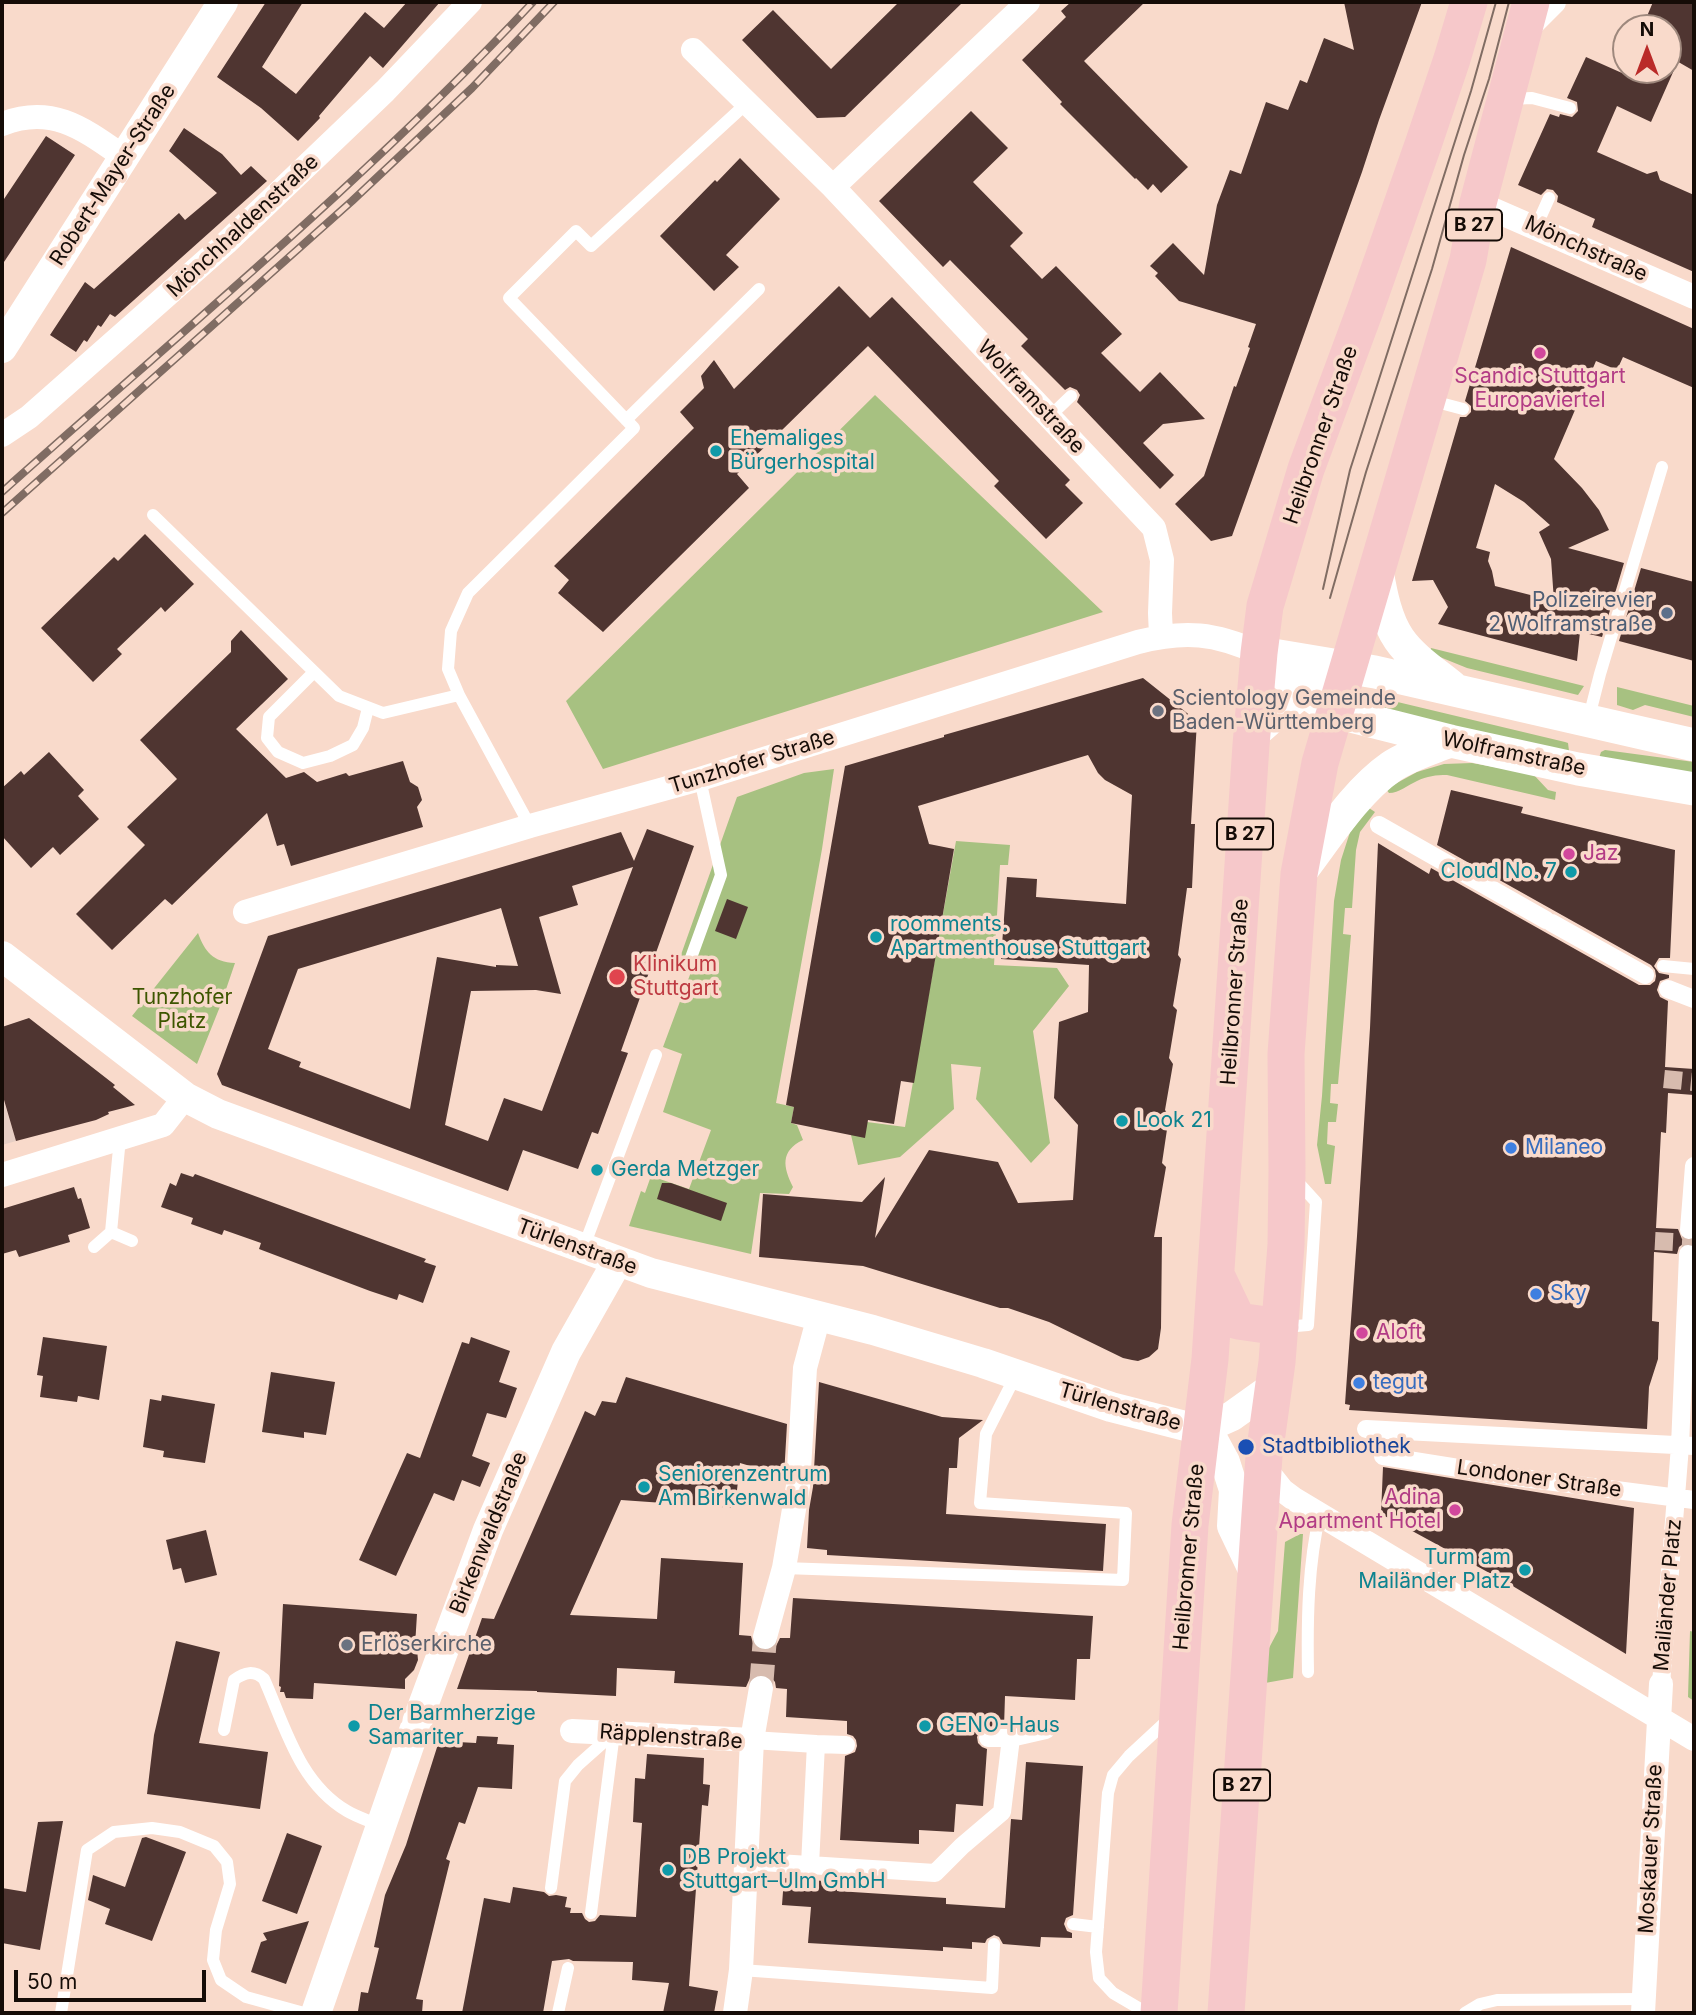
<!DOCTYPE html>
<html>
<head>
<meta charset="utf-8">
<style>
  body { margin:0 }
  #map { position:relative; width:1696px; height:2015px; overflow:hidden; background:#f9dacb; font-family:Inter,sans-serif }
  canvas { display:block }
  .frame { position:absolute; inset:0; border:4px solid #150c07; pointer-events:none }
  .north { position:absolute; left:1612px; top:14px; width:70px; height:70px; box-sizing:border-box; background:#f9dacb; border:2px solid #9e887d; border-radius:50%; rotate:0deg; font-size:19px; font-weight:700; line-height:28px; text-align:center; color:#150c07 }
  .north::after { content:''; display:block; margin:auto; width:24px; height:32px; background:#ba2b29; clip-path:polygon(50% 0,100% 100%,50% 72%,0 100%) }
  .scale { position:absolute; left:14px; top:1970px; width:192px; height:32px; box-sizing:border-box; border:4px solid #150c07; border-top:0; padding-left:9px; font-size:21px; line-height:24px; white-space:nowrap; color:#150c07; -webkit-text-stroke:5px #f9dacb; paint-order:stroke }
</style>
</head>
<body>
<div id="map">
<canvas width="1696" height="2015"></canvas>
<div class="frame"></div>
<div class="north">N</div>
<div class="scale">50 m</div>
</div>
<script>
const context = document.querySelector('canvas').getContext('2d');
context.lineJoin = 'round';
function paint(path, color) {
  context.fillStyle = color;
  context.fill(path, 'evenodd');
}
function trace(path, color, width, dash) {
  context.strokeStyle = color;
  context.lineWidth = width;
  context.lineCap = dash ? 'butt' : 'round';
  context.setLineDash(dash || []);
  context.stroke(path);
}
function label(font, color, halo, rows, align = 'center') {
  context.font = font + ' Inter,sans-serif';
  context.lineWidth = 7;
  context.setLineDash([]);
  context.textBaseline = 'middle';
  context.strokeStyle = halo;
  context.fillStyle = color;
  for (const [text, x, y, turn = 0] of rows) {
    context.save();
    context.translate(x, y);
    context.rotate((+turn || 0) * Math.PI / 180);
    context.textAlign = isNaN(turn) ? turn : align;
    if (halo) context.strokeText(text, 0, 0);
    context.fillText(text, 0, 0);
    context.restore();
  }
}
const industrial = new Path2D(`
  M2 1095 16 1141 2 1145Z`);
const green = new Path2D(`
  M875 395 1103 612 603 769 566 701Z
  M1431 648 1584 686 1578 695 1467 668 1430 653Z
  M1617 687 1694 706V717L1645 705 1633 710 1617 705Z
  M1385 699 1565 742 1568 743 1569 751 1382 712Z
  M1605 750 1694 762V778L1599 758 1601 752Z
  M1472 763 1533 774 1548 790 1556 792 1555 800 1447 775C1436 775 1427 776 1417 781 1408 785 1399 793 1389 793L1386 789 1417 772 1444 764Z
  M834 769 822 849 776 1103 794 1107 791 1123 797 1125 803 1140C780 1151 783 1167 793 1187L789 1194 760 1193 751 1254 629 1226 641 1191 645 1193 651 1176 689 1189 711 1130 663 1112 682 1054 663 1047 691 972 677 966 737 797 804 773Z
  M1369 808 1375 812 1360 832 1356 850 1352 908H1345L1343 934 1351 935 1338 1084H1331L1330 1103 1338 1104 1336 1122H1328L1327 1144 1335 1146 1331 1184H1325L1317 1145 1322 1096 1334 901 1341 860 1350 832Z
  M956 841 1010 845 1008 865H1000L994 965 1057 968 1069 986 1033 1031 1050 1143 1031 1163 976 1099 981 1067 951 1064 954 1109 900 1157 858 1165 851 1135 867 1122 905 1127Z
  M198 933C205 952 213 962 235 963L221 1004 197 1064 132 1016Z
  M1300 1534H1303L1293 1678 1265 1683 1269 1648 1278 1631 1285 1542Z
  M1690 1631 1694 1632V1701L1688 1697Z`);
const building = new Path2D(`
  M266 2H303L262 67 296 94 365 12 384 28 407 2H440L383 68 370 56 319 116 320 118 298 141 261 108 217 77Z
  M899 2H963L845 117 817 118 742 40 773 10 831 69Z
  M1071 2H1145L1084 61 1188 167 1161 193 1153 184 1148 190 1136 178 1135 179 1060 104 1062 102 1022 60 1066 17 1061 11Z
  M1344 2H1422L1379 120 1362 172 1232 536 1211 541 1175 504 1204 476 1234 386 1236 387 1250 348 1248 347 1256 324 1179 301 1155 276 1158 273 1150 266 1173 243 1204 275 1217 205 1230 170 1241 174 1266 102 1288 110 1300 80 1307 83 1324 38 1354 50Z
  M1653 2H1694V71L1668 56V28H1642Z
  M1586 57 1622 73 1623 70H1674L1651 122 1617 106 1597 152 1647 174 1657 171 1660 180 1694 195V272L1592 227 1595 219 1557 202 1558 196 1553 190 1547 189 1541 195 1518 185 1550 114 1559 117 1560 114 1572 117 1578 111 1577 102 1567 98Z
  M971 111 1008 148 973 182 1023 233 1010 246 1042 279 1056 266 1122 334 1101 353 1140 392 1160 372 1205 419 1163 424 1143 443 1174 475 1160 489 1077 402 1080 395 1077 390 1070 387 1065 390 1021 346 1028 339 950 260 943 267 879 201Z
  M184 128 222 154 241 175 251 166 267 181 115 317 110 314 101 327 98 325 87 342 84 340 76 352 50 335 85 282 94 289 179 213 185 220 217 193 169 151Z
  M46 136 75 155 2 265V202Z
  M740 158 780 199 726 255 739 267 714 291 660 236 715 180 717 182Z
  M1511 247 1694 329V388L1623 357 1617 370 1596 361 1554 459 1582 488 1599 510 1609 530 1568 548 1624 563 1602 637 1580 632 1577 661 1438 624 1448 607 1433 580 1412 581 1460 417H1466L1471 412V406L1465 401ZM1495 484 1524 502 1550 525 1539 532 1551 559 1554 601 1495 586 1492 571 1488 561 1490 552 1476 548Z
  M839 286 870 318 892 297 1070 480 1065 485 1083 503 1046 539 994 486 999 481 868 346 737 474 749 488 603 632 558 593 569 580 554 566 694 428 680 412 704 388 701 376 714 360 734 389Z
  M145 534 194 584 165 612 161 607 117 649 122 654 93 682 41 628 114 557 118 561Z
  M1641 568 1694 582V661L1619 641Z
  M241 630 288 679 236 729 286 778 304 772 317 782 346 773 349 776 403 761 410 782 418 787 422 800 417 807 423 827 291 866 284 844 277 846 267 813 172 905 165 899 112 950 76 914 145 845 127 827 177 779 140 740 231 652V641Z
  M1143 678 1197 721 1191 824H1195L1192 888H1187L1178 955 1181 959 1173 1006 1177 1010 1169 1058 1173 1064 1165 1110 1169 1116 1162 1163 1166 1167 1154 1237H1162L1161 1328 1158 1349 1149 1357 1138 1361 1132 1360 1123 1358 1049 1322 1008 1308H1000L863 1266 759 1257 763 1194 862 1202 885 1177 875 1238 929 1150 998 1162 1018 1203 1073 1200 1078 1125 1054 1098 1059 1022 1088 1012 1089 965 1001 959 1007 877 1037 879 1036 897 1126 904 1132 795 1105 780 1098 773 1088 755 918 806 929 844 954 849 914 1083 901 1081 894 1124 868 1120 865 1138 791 1123 794 1107 786 1105 845 766 944 737V735Z
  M49 752 84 790 78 796 99 819 60 855 53 847 31 868 2 836V788L21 771 24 775Z
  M1451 790 1523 807 1521 813 1675 850 1670 958H1659L1654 966 1659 973 1669 975V978L1660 981 1657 990 1660 997 1668 1001 1665 1067 1694 1069V1095L1668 1093 1666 1133 1661 1132 1656 1228 1678 1229 1682 1239 1687 1241 1694 1240V1245L1689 1243 1683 1244 1679 1247 1677 1254 1654 1252 1652 1321 1659 1322 1658 1359 1649 1387 1647 1429 1349 1410 1350 1405 1345 1404 1357 1236 1370 1028 1378 843 1429 874 1431 868 1639 985H1650L1655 981 1656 976 1655 970 1651 965 1437 845Z
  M647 829 694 846 621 1051 628 1053 598 1134 592 1132 578 1169 523 1150 508 1191 222 1085 217 1074 268 936 621 832 634 861ZM633 867 542 1111 504 1098 488 1141 445 1125 471 991 536 990 561 994 539 917 578 905 572 886ZM501 908 518 966 496 965V967L437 957 410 1109 299 1067 301 1062 268 1049 298 969Z
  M727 899 748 907 736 939 715 931Z
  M29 1018 115 1085 113 1087 135 1105 108 1112 109 1114 96 1120 16 1141 2 1093V1027Z
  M181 1173 193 1177 195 1174 426 1259 424 1262 436 1266 423 1303 399 1294 397 1300 370 1291 259 1249 261 1243 224 1230 222 1235 191 1224 193 1218 161 1207 170 1183 176 1186Z
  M662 1183H671L727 1203 721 1221 657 1199Z
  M74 1187 78 1199 81 1198 90 1228 68 1235 70 1242 19 1257 16 1250 2 1254V1209Z
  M43 1337 107 1346 99 1400 78 1396 77 1402 40 1397 43 1376 37 1375Z
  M471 1337 510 1351 499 1382 517 1388 506 1418 487 1413 472 1456 490 1463 480 1487 462 1480 454 1501 434 1493 396 1576 359 1560 407 1453 420 1458 462 1342 469 1344Z
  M271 1372 335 1382 326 1435 304 1432V1438L262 1432Z
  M626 1377 787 1424 784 1476 740 1463 735 1508 621 1500 570 1615 657 1619 661 1558 743 1563 739 1635 751 1636 754 1647 762 1651H769L775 1648 780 1638H790L793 1598 1093 1616 1090 1659H1077L1075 1700 1005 1696 1004 1727H987L979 1732 977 1737 978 1743 982 1747 987 1749 983 1806 956 1804 954 1832 919 1830V1844L840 1840 845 1756 855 1752 857 1746 856 1740 853 1736 847 1734V1721L786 1717 787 1689 776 1688 775 1682 771 1677 764 1674H757L750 1678 746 1687 674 1683 675 1671 617 1668 616 1696 537 1692V1691L457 1689 482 1618 494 1619 585 1411 595 1416 602 1401 616 1403Z
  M819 1382 942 1417 983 1420 959 1438 957 1468H949L946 1514 1106 1524 1103 1571 827 1555V1550L807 1548 809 1510 813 1487Z
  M162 1395 215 1404 205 1463 163 1457 164 1451 143 1447 150 1399 161 1401Z
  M1383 1467 1634 1508 1626 1654 1506 1582 1381 1514Z
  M206 1530 217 1575 185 1583 181 1568 173 1570 166 1540Z
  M283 1604 417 1614 415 1646 417 1649 418 1660 414 1670 405 1679V1689L314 1683 313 1699 286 1698 284 1692H280L281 1687 279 1686Z
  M176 1641 220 1652 199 1743 268 1752 260 1809 147 1794 154 1735Z
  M477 1736 498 1737 497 1744 514 1745 512 1789 478 1787 465 1824 459 1822 446 1859 450 1861 416 1999 423 2000 422 2013H363V2012L358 2011 361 1992 368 1993 379 1948 374 1947 385 1895 406 1845 439 1741 476 1743Z
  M647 1754 704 1758 703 1784 710 1785 708 1806 702 1805 689 1986 718 1991 714 2013H663L669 1983 632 1980 633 1962 573 1961 569 1959 552 1961 543 2013H462L484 1898 510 1903 513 1887 544 1892 549 1896 556 1895 567 1897 565 1907 571 1908 570 1913H582L585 1919 589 1922 595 1921 600 1915 636 1917 642 1823 633 1822 635 1778 645 1779Z
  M1026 1762 1083 1766 1073 1915 1066 1918 1064 1924 1067 1931 1072 1933V1938L1041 1937 1040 1947 1003 1944 999 1937 994 1935 987 1939 985 1943 972 1942V1949L943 1947V1951L808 1943 811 1907 782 1905 784 1878 837 1882V1891L946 1898V1904L1005 1908 1011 1819 1022 1820Z
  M63 1821 40 1950 2 1943V1888L26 1892 38 1822Z
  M287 1833 322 1846 297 1914 262 1901Z
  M146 1837 186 1852 152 1941 105 1924 110 1909 88 1900 93 1875 125 1887 142 1838Z
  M309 1921 286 1984 251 1972 261 1942 267 1940 263 1933Z`);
const pedestrianTunnel = new Path2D(`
  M1664 1079 1694 1082
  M1655 1241 1694 1243`);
const minorTunnel = new Path2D(`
  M761 1688 765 1637`);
const service = new Path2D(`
  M1510 99 1532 98 1570 108
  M1536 227 1549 198
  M1429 400 1463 409
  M1049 417 1071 396
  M626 420 759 289
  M153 515 339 696 383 713 459 695
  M314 672 269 717 267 738 278 752 303 763 330 756 353 745 363 728 368 708
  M1588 721 1600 674 1662 467
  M530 826 459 695 448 669 451 631 468 593 634 428 509 298 576 231 591 246 747 103
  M688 966 721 875 700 779
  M1663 966 1694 969
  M120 1138 111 1232 132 1241
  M94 1247 111 1232
  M583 1249 656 1055
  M1284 1327 1308 1325 1316 1202 1296 1180
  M784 1568 1123 1580 1126 1513 980 1503 986 1434 1016 1375
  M1308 1672C1307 1619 1308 1565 1320 1513
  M224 1730 234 1680C245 1672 254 1670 264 1679 285 1726 299 1783 347 1811 357 1817 370 1821 381 1826
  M551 1888 565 1781 578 1765 614 1733 591 1913
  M1073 1924 1098 1927
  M741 1970 992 1988 994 1944
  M61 2013 87 1850 114 1832 152 1828 180 1832 214 1846 227 1862 230 1884 216 1930 213 1960 221 1980 246 1997 304 2013
  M558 2013 568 1968
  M1147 2013 1113 1993 1099 1978 1096 1952 1108 1793 1113 1775 1129 1756 1170 1718
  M1465 2013 1480 2004 1497 2000 1643 1999`);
const pedestrian = new Path2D(`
  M1379 825 1546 920
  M1552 923 1645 975
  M1668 989 1694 999
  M1689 1230 1694 1166
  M1366 1429 1694 1446
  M1383 1456 1515 1477 1694 1500
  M1661 1684 1680 1446 1688 1254
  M1011 1738 1046 1730
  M752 1740 816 1744 810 1865
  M816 1744 846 1745
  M746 1861 935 1873 962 1846 1002 1812 1011 1738H988`);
const minor = new Path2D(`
  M1526 30 1554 2
  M693 50 833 187 1154 528 1162 560 1160 613 1161 636
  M2 124C52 104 84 129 124 157
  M833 187 1028 2
  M1478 203 1694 297
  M2 435 29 417 226 243 385 91 470 2
  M245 912 530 826 700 779 1138 642C1185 630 1215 633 1259 653
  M2 1175 163 1125 185 1097
  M1263 1466 1282 1490 1294 1499 1694 1739
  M765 1637 784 1568 798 1486 805 1368 819 1316
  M572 1731 752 1740
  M735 2013 741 1970 752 1740 761 1688
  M1643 2013 1661 1684`);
const tertiary = new Path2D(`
  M2 348 223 2
  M2 956 185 1097 218 1114 651 1273 873 1330 983 1363 1111 1407 1201 1430 1212 1438 1225 1462 1234 1490 1232 1526 1255 1574
  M1201 1430 1232 1416 1274 1386
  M316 2013 421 1711 488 1530 566 1352 617 1262`);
const secondary = new Path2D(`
  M1377 571C1381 594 1386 620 1399 639 1412 658 1435 673 1452 687
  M1259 653 1303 690 1335 712 1450 741 1578 769 1694 789
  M1261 653 1375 672 1694 745
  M1252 734 1303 690 1323 680
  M1299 874C1326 839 1355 792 1391 767 1409 755 1430 749 1450 741`);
const primary = new Path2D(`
  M1217 1277 1238 1321 1280 1327
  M1159 2013 1190 1525 1210 1359 1251 745 1259 653 1265 606 1272 583 1306 469 1365 310 1424 142 1452 59 1469 2
  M1226 2013 1264 1456 1277 1362 1286 1245 1287 1171 1286 1054 1299 874 1320 763 1468 260 1478 203 1531 2`);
const tram = new Path2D(`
  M1323 589 1350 470 1471 91 1496 2
  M1330 598 1366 472 1432 269 1464 155 1489 79 1509 2`);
const rail = new Path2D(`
  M2 492C181 332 368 178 533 2
  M2 513 352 201 472 88 554 2`);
const markers = [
  [1540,353,7,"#d1479c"],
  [716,451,7,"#0f9aa8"],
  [1667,613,7,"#5c6f8a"],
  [1158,711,7,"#6b7280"],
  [1569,854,7,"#d1479c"],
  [1571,872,7,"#0f9aa8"],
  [876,937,7,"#0f9aa8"],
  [617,977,9,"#e0444e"],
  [1122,1121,7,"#0f9aa8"],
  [1511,1148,7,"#3f7fe0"],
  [597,1170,7,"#0f9aa8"],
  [1536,1294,7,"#3f7fe0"],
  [1362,1333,7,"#d1479c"],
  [1359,1383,7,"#3f7fe0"],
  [1246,1447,9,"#1a4fb4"],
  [644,1487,7,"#0f9aa8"],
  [1455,1510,7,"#d1479c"],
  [1525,1570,7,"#0f9aa8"],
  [347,1645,7,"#6b7280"],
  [354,1726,7,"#0f9aa8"],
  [925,1726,7,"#0f9aa8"],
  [668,1870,7,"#0f9aa8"]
];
const shields = [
  [1474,225,56],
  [1245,834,56],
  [1242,1785,56]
];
const shieldNames = [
  ["B 27",1474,225],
  ["B 27",1245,834],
  ["B 27",1242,1785]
];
const streetNames = [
  ["Robert-Mayer-Straße",113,175,-57],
  ["Mönchhaldenstraße",243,226,-43],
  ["Mönchstraße",1586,249,24],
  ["Wolframstraße",1031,397,47],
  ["Heilbronner Straße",1321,435,-71],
  ["Wolframstraße",1514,754,12],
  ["Tunzhofer Straße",752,762,-17],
  ["Heilbronner Straße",1235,992,-86],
  ["Türlenstraße",577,1247,20],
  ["Türlenstraße",1120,1407,16],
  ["Londoner Straße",1539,1479,8],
  ["Birkenwaldstraße",489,1533,-68],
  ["Heilbronner Straße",1189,1557,-85],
  ["Mailänder Platz",1668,1595,-85],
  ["Räpplenstraße",671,1737,4],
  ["Moskauer Straße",1651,1849,-87]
];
const hotelNames = [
  ["Scandic Stuttgart",1540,377,"center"],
  ["Europaviertel",1540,401,"center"],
  ["Jaz",1583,854],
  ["Aloft",1376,1333],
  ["Adina",1441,1498,"right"],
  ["Apartment Hotel",1441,1522,"right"]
];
const cultureNames = [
  ["Ehemaliges",730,439],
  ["Bürgerhospital",730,463],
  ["Cloud No. 7",1557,872,"right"],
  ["roomments.",890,925],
  ["Apartmenthouse Stuttgart",890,949],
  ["Look 21",1136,1121],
  ["Gerda Metzger",611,1170],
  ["Seniorenzentrum",658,1475],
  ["Am Birkenwald",658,1499],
  ["Turm am",1511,1558,"right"],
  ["Mailänder Platz",1511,1582,"right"],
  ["Der Barmherzige",368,1714],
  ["Samariter",368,1738],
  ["GENO-Haus",939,1726],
  ["DB Projekt",682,1858],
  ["Stuttgart–Ulm GmbH",682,1882]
];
const serviceNames = [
  ["Polizeirevier",1653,601],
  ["2 Wolframstraße",1653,625]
];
const worshipNames = [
  ["Scientology Gemeinde",1172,699],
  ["Baden-Württemberg",1172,723],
  ["Erlöserkirche",361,1645]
];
const healthNames = [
  ["Klinikum",633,965],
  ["Stuttgart",633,989]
];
const parkNames = [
  ["Tunzhofer",182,998],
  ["Platz",182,1022]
];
const shopNames = [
  ["Milaneo",1525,1148],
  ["Sky",1550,1294],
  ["tegut",1373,1383]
];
const transitNames = [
  ["Stadtbibliothek",1262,1447]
];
paint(industrial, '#e6cec4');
paint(green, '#a7c181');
paint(building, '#4f3531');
trace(pedestrianTunnel, '#d7bbae', 18, [18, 9]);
trace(minorTunnel, '#d7bbae', 24, [24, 12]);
trace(service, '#fff', 12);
trace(pedestrian, '#fff', 18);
trace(minor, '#fff', 24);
trace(tertiary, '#fff', 30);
trace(secondary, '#fff', 33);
trace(primary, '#f6c8ca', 37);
trace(tram, '#806c63', 2);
trace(rail, '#806c63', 8);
trace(rail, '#f9dacb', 5, [16]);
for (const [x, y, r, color] of markers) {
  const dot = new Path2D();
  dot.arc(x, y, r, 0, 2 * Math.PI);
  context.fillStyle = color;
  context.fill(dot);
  trace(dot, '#f9dacb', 2.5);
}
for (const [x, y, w] of shields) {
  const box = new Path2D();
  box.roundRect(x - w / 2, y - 15.5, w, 31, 5);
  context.fillStyle = '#f9dacb';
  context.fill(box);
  trace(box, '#150c07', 2);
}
label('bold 19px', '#150c07', null, shieldNames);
label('21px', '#150c07', '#f9dacb', streetNames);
label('21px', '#b23c85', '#f9dacb', hotelNames, 'left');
label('21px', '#0d838f', '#f9dacb', cultureNames, 'left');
label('21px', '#4e5e75', '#f9dacb', serviceNames, 'right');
label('21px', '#5b616d', '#f9dacb', worshipNames, 'left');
label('21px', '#be3a42', '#f9dacb', healthNames, 'left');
label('21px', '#3d5600', '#f9dacb', parkNames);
label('21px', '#366cbe', '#f9dacb', shopNames, 'left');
label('21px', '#164399', '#f9dacb', transitNames, 'left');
</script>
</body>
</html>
